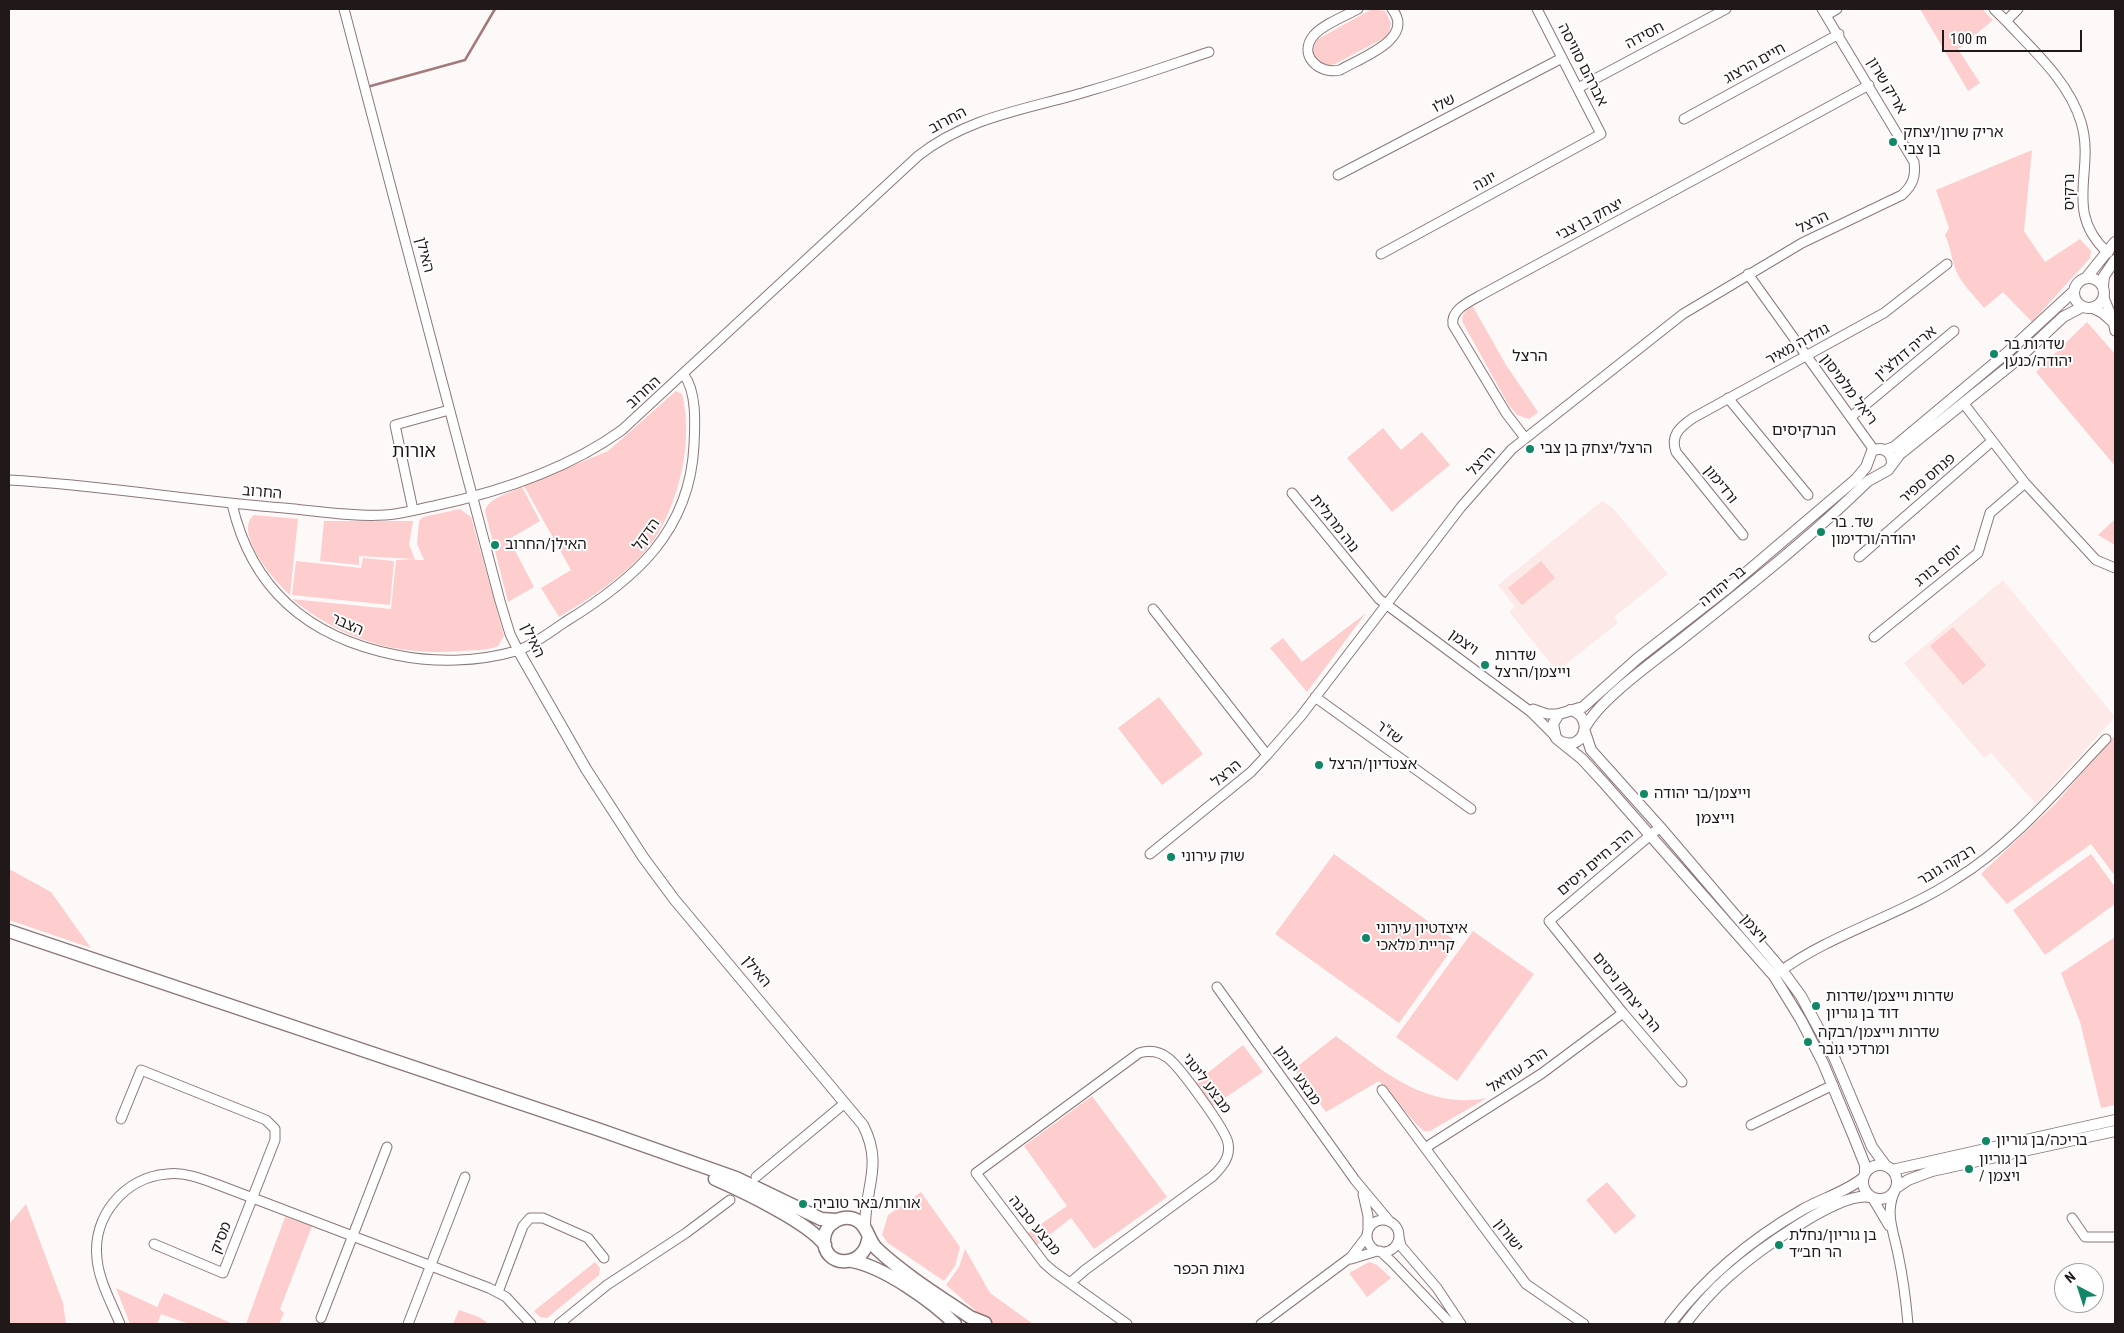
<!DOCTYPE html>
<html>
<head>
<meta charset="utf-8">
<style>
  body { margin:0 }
  #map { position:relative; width:2124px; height:1333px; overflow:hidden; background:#fef9f9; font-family:"Roboto Condensed",sans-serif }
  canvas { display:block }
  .frame { position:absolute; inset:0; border:10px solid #211919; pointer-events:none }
  .north { position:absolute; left:2054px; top:1263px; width:50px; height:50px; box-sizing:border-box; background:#fff; border:1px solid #a6a3a3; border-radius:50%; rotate:320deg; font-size:14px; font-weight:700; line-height:20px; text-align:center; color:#211919 }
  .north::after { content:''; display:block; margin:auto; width:18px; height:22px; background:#128767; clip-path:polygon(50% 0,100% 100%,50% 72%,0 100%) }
  .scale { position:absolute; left:1942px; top:30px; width:140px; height:22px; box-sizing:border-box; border:2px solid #211919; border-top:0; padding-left:6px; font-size:15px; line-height:18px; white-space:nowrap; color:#211919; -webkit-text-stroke:4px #fff; paint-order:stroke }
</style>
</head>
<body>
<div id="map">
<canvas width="2124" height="1333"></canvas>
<div class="frame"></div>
<div class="north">N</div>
<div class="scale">100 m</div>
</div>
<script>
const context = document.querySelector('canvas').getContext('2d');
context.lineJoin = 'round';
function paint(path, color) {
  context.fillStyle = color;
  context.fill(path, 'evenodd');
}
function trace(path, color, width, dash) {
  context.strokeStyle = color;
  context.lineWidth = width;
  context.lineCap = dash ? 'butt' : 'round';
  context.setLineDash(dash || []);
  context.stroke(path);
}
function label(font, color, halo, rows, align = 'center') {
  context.font = font + ' "Roboto Condensed","Noto Sans Hebrew",sans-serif';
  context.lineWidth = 4;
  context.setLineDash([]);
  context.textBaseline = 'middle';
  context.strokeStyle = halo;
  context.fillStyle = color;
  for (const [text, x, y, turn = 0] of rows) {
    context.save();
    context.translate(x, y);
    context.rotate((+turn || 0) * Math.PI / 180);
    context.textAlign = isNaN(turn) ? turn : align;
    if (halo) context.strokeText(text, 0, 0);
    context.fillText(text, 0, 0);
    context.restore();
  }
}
const built = new Path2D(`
  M1602 501 1612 507 1668 574 1614 617 1618 623 1557 671 1509 612 1515 607 1498 585Z
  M2003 580 2115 717 2036 804 1991 753 1984 758 1904 663Z`);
const green = new Path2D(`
  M1372 9 1385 11 1391 23 1389 33 1384 38 1335 64 1326 66C1314 60 1309 50 1318 39Z
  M1920 9H1982L1993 20 1958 49 1980 83 1968 91Z
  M2032 150 2024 231 2045 262 2080 239 2091 251 2090 258 2032 322 2003 292 1984 308C1974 295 1958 281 1954 265 1951 254 1950 246 1945 235L1949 228 1936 190Z
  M1472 305 1506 365 1538 412 1529 419 1517 415 1508 404 1463 323C1460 315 1466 311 1472 305Z
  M2087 322 2115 354V466L2036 372Z
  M676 391 682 394C695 445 676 521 639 558 615 582 587 600 559 617L541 588 571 570 524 486 608 451Z
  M1383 428 1401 450 1422 432 1450 465 1392 512 1347 458Z
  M522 487 540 521 509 539 534 587 508 602 485 511C488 498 510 493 522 487Z
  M460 509 471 517 504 636 498 646C487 651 473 650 460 651 395 656 343 640 292 599L391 609 396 560 414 559 359 556V565L320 561 324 521H413L409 544 415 560H424L417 544 419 521 423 517Z
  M254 515 298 519 290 595C276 583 232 532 254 515Z
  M2115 519V545L2098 535Z
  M363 558 394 561 390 605 292 595 296 561 361 568Z
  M1541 561 1555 578 1522 605 1508 588Z
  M1366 613 1307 692 1270 648 1283 638 1302 662Z
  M1953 627 1986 665 1963 685 1930 646Z
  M1159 697 1203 754 1162 785 1118 728Z
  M2115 735V876L2091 844 2007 904 1981 874 2056 803Z
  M1334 854 1457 942 1399 1023 1275 934Z
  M2091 854 2115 887V904L2045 955 2013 910Z
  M9 869 51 892 91 948 9 920Z
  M1473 931 1534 974 1457 1081 1396 1037Z
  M2115 937V1105L2101 1108 2080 1022 2061 973Z
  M1336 1036C1382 1070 1425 1110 1487 1098L1430 1131H1424L1417 1125 1379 1081 1326 1112 1294 1069Z
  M1243 1045 1263 1072 1213 1106 1196 1082Z
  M1092 1096 1167 1197 1094 1249 1071 1218 1037 1245 1028 1233 1067 1206 1024 1146Z
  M1607 1182 1636 1216 1615 1234 1586 1200Z
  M921 1192 960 1247 955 1266 944 1281 888 1243 882 1235 888 1215Z
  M26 1204 63 1303 66 1324H9V1224Z
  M285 1217 312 1226 280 1309 284 1313 279 1324H246Z
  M965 1249 990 1293 1033 1324H991L946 1285 959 1267Z
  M595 1262 600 1268 599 1275 547 1318 540 1317 534 1311Z
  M1369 1262 1377 1265 1391 1278 1367 1297 1349 1273Z
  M116 1288 157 1307 164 1293 233 1324H189L161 1314 157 1324H130Z
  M459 1310 479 1317 489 1324H453Z`);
const stream = new Path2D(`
  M367 87 465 60 495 9`);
const minor = new Path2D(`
  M344 9 500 601 510 634 518 650
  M1358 9C1345 16 1324 24 1314 35 1297 55 1319 75 1340 70 1360 58 1416 39 1392 9
  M1994 9 2006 21 2018 9
  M1827 15 1837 9
  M2006 21C2034 51 2069 82 2081 122 2096 171 2062 211 2108 253
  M1578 88 1726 9
  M1684 119 1839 34
  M1338 175 1562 58
  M1381 254 1601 134 1537 9
  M1748 274 1874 450
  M2104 298 2112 317 2115 331
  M2092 308 2102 313 2112 322
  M1728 398 1808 495
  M1964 404 2025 483 2096 560 2115 568
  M1852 416 1954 331
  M1525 438 1506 413 1453 325C1450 309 1471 301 1483 294L1869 85
  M9 480C101 485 192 501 284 508 317 511 352 517 385 515 402 514 418 509 434 506 499 492 567 470 622 430L918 156C970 115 1031 109 1092 90 1131 79 1170 65 1209 52
  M1292 493 1379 599 1531 712 1554 735
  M232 504C252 591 310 638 396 655 434 663 478 662 516 651 532 646 550 632 565 622 634 580 690 532 694 445 695 425 697 392 684 375
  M413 510 395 425 449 410
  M1743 535 1676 452C1670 435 1680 427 1693 418L1884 313 1947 264
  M1859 557 1992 441
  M1153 609 1267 755
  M1874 637 1978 553 1990 513 2025 483
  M1315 697 1471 809
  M1533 709 1547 714H1559
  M1660 827 1549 921 1623 1013 1682 1082
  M1150 854 1251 772 1267 755 1301 716 1461 507 1512 449 1683 314 1802 243 1902 195C1913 185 1916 176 1914 162L1822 9
  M1778 973C1832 933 1900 916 1956 879 2014 843 2059 788 2106 739
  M1217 987 1355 1180 1390 1222
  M1382 1090 1526 1284 1584 1324
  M121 1119 141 1070 266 1120 275 1129V1140L223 1273 154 1244
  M1751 1125 1833 1085
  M1425 1148 1541 1074 1623 1013
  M756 1177 845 1103
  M1894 1193C1885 1214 1894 1233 1898 1254 1903 1277 1906 1301 1908 1324
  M1363 1194 1368 1216V1230
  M1873 1199 1889 1226
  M2072 1218 2085 1237H2115
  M1367 1236a16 16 0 1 1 32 0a16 16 0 1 1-32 0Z
  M1399 1237 1401 1246 1437 1288 1461 1324
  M1380 1251 1392 1262 1451 1324
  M1351 1259 1377 1251
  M1070 1283 1085 1270 1213 1176C1222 1167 1231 1157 1228 1143 1226 1130 1179 1066 1168 1058 1159 1051 1149 1050 1139 1053L976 1173 1044 1263 1053 1271 1127 1324
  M498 1292 523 1226 530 1218H543L588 1238 604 1258
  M321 1318 387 1147
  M120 1324C112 1304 99 1281 97 1259 92 1216 125 1177 167 1174 184 1172 200 1178 216 1184L489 1288 506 1297 531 1324
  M408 1324 465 1177
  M559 1324 607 1285 686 1233 730 1200
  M1261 1324 1351 1257 1367 1236`);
const tertiary = new Path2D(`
  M2074 293a15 15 0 1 1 30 0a15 15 0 1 1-30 0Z
  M2086 278 2115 242
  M2103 286 2104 276 2115 260
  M1886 450 1894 447 1906 437 2009 351 2074 291
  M518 650 586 769 643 857 674 899 863 1125C884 1166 864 1188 865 1229
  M1586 726C1601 698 1656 660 1682 639 1745 589 1810 538 1868 481L1888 470 1900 454 2017 360 2063 317 2082 307
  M1585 732 1591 750 1660 827 1782 970 1801 996 1834 1057 1872 1147 1886 1166
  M1562 742C1585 751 1595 716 1570 710
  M1863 1182a17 17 0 1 1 34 0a17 17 0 1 1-34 0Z
  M1892 1170 2115 1120
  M1865 1173V1165L1853 1135 1823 1063 1801 1020 1774 976 1604 783 1582 759 1556 738 1553 724 1559 714 1583 707 1638 658 1729 587 1856 479 1866 467 1872 451C1882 446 1892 451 1892 463
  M1896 1188 1908 1180 1932 1171 2115 1131
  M1670 1324C1706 1277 1750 1240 1802 1210 1821 1199 1846 1192 1863 1178
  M1685 1324C1698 1307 1713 1290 1729 1276 1754 1254 1838 1191 1870 1197`);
const secondary = new Path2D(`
  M9 931 600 1130 736 1178 821 1219 836 1220
  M715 1179C742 1191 808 1222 825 1245
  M868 1240C863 1269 823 1268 824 1239 825 1223 844 1212 858 1221 868 1227 868 1240 877 1249 905 1275 939 1296 970 1317L985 1323
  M852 1261C884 1267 932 1301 955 1324`);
const markers = [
  [1893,142,5,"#128767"],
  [1994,354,5,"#128767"],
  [1530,449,5,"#128767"],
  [1821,532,5,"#128767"],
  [495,545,5,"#128767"],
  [1485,665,5,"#128767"],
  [1319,765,5,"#128767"],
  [1644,794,5,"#128767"],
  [1171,857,5,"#128767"],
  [1366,938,5,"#128767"],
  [1816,1006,5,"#128767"],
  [1808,1042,5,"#128767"],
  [1986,1141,5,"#128767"],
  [1969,1169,5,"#128767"],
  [803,1204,5,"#128767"],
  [1779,1245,5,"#128767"]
];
const streetNames = [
  ["חסידה",1645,36,-28],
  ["חיים הרצוג",1755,64,-29],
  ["אברהם סוויסה",1582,65,63],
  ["אריק שרון",1886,86,59],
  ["שלו",1444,104,-28],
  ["החרוב",948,121,-28],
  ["יונה",1485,182,-28],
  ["נרקיס",2070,192,-90],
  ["יצחק בן צבי",1590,220,-28],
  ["הרצל",1813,223,-26],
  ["האילן",424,255,75],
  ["גולדה מאיר",1798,345,-29],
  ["אריה דולצ'ין",1906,354,-40],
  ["ריאל מלמיסון",1848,390,53],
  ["החרוב",644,393,-42],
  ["הרצל",1482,462,-48],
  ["פנחס ספיר",1928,479,-41],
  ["ורדימון",1720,485,51],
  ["החרוב",262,493,5],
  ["נוה מרגלית",1334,524,52],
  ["הדקל",647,535,-55],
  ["יוסף בורג",1939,566,-39],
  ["בר יהודה",1723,587,-39],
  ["הצבר",347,625,24],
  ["האילן",532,641,65],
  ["ויצמן",1463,643,36],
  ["שז\"ר",1389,733,36],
  ["הרצל",1227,774,-40],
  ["הרב חיים ניסים",1596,863,-40],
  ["רבקה גובר",1947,866,-31],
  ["ויצמן",1753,929,49],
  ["האילן",756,972,50],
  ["הרב יצחק ניסים",1626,993,51],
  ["הרב עוזיאל",1518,1071,-34],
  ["מבצע יונתן",1297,1076,55],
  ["מבצע ליטני",1206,1084,53],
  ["מבצע סבנה",1034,1226,51],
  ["ישורון",1508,1236,53],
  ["מסיק",222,1238,-69]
];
const poiNames = [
  ["אריק שרון/יצחק",1903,133],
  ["בן צבי",1903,150],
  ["שדרות בר",2004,345],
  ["יהודה/כנען",2004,362],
  ["הרצל/יצחק בן צבי",1540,449],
  ["שד. בר",1831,523],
  ["יהודה/ורדימון",1831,540],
  ["האילן/החרוב",505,545],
  ["שדרות",1495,656],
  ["וייצמן/הרצל",1495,673],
  ["אצטדיון/הרצל",1329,765],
  ["וייצמן/בר יהודה",1654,794],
  ["שוק עירוני",1181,857],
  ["איצדטיון עירוני",1376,929],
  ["קריית מלאכי",1376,946],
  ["שדרות וייצמן/שדרות",1826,997],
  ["דוד בן גוריון",1826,1014],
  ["שדרות וייצמן/רבקה",1818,1033],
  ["ומרדכי גובר",1818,1050],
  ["בריכה/בן גוריון",1996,1141],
  ["בן גוריון",1979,1160],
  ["/ ויצמן",1979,1177],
  ["אורות/באר טוביה",813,1204],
  ["בן גוריון/נחלת",1789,1236],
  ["הר חב״ד",1789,1253]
];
const neighbourhoodNames = [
  ["הרצל",1530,357],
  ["הנרקיסים",1804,431],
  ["וייצמן",1715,819],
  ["נאות הכפר",1209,1270]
];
const quarterNames = [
  ["אורות",414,452]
];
paint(built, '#fee9e9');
paint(green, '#fecece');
trace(stream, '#a5797a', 2.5);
trace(minor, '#8c7777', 11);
trace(tertiary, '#8c7777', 12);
trace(secondary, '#8c7777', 15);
trace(minor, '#fff', 9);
trace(tertiary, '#fff', 10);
trace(secondary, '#fff', 12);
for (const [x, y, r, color] of markers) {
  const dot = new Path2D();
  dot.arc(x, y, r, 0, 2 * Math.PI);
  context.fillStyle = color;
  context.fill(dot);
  trace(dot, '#fff', 2);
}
label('15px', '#211919', '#fff', streetNames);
label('15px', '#211919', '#fff', poiNames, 'left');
label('16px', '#211919', '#fff', neighbourhoodNames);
label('18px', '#211919', '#fff', quarterNames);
</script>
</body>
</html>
